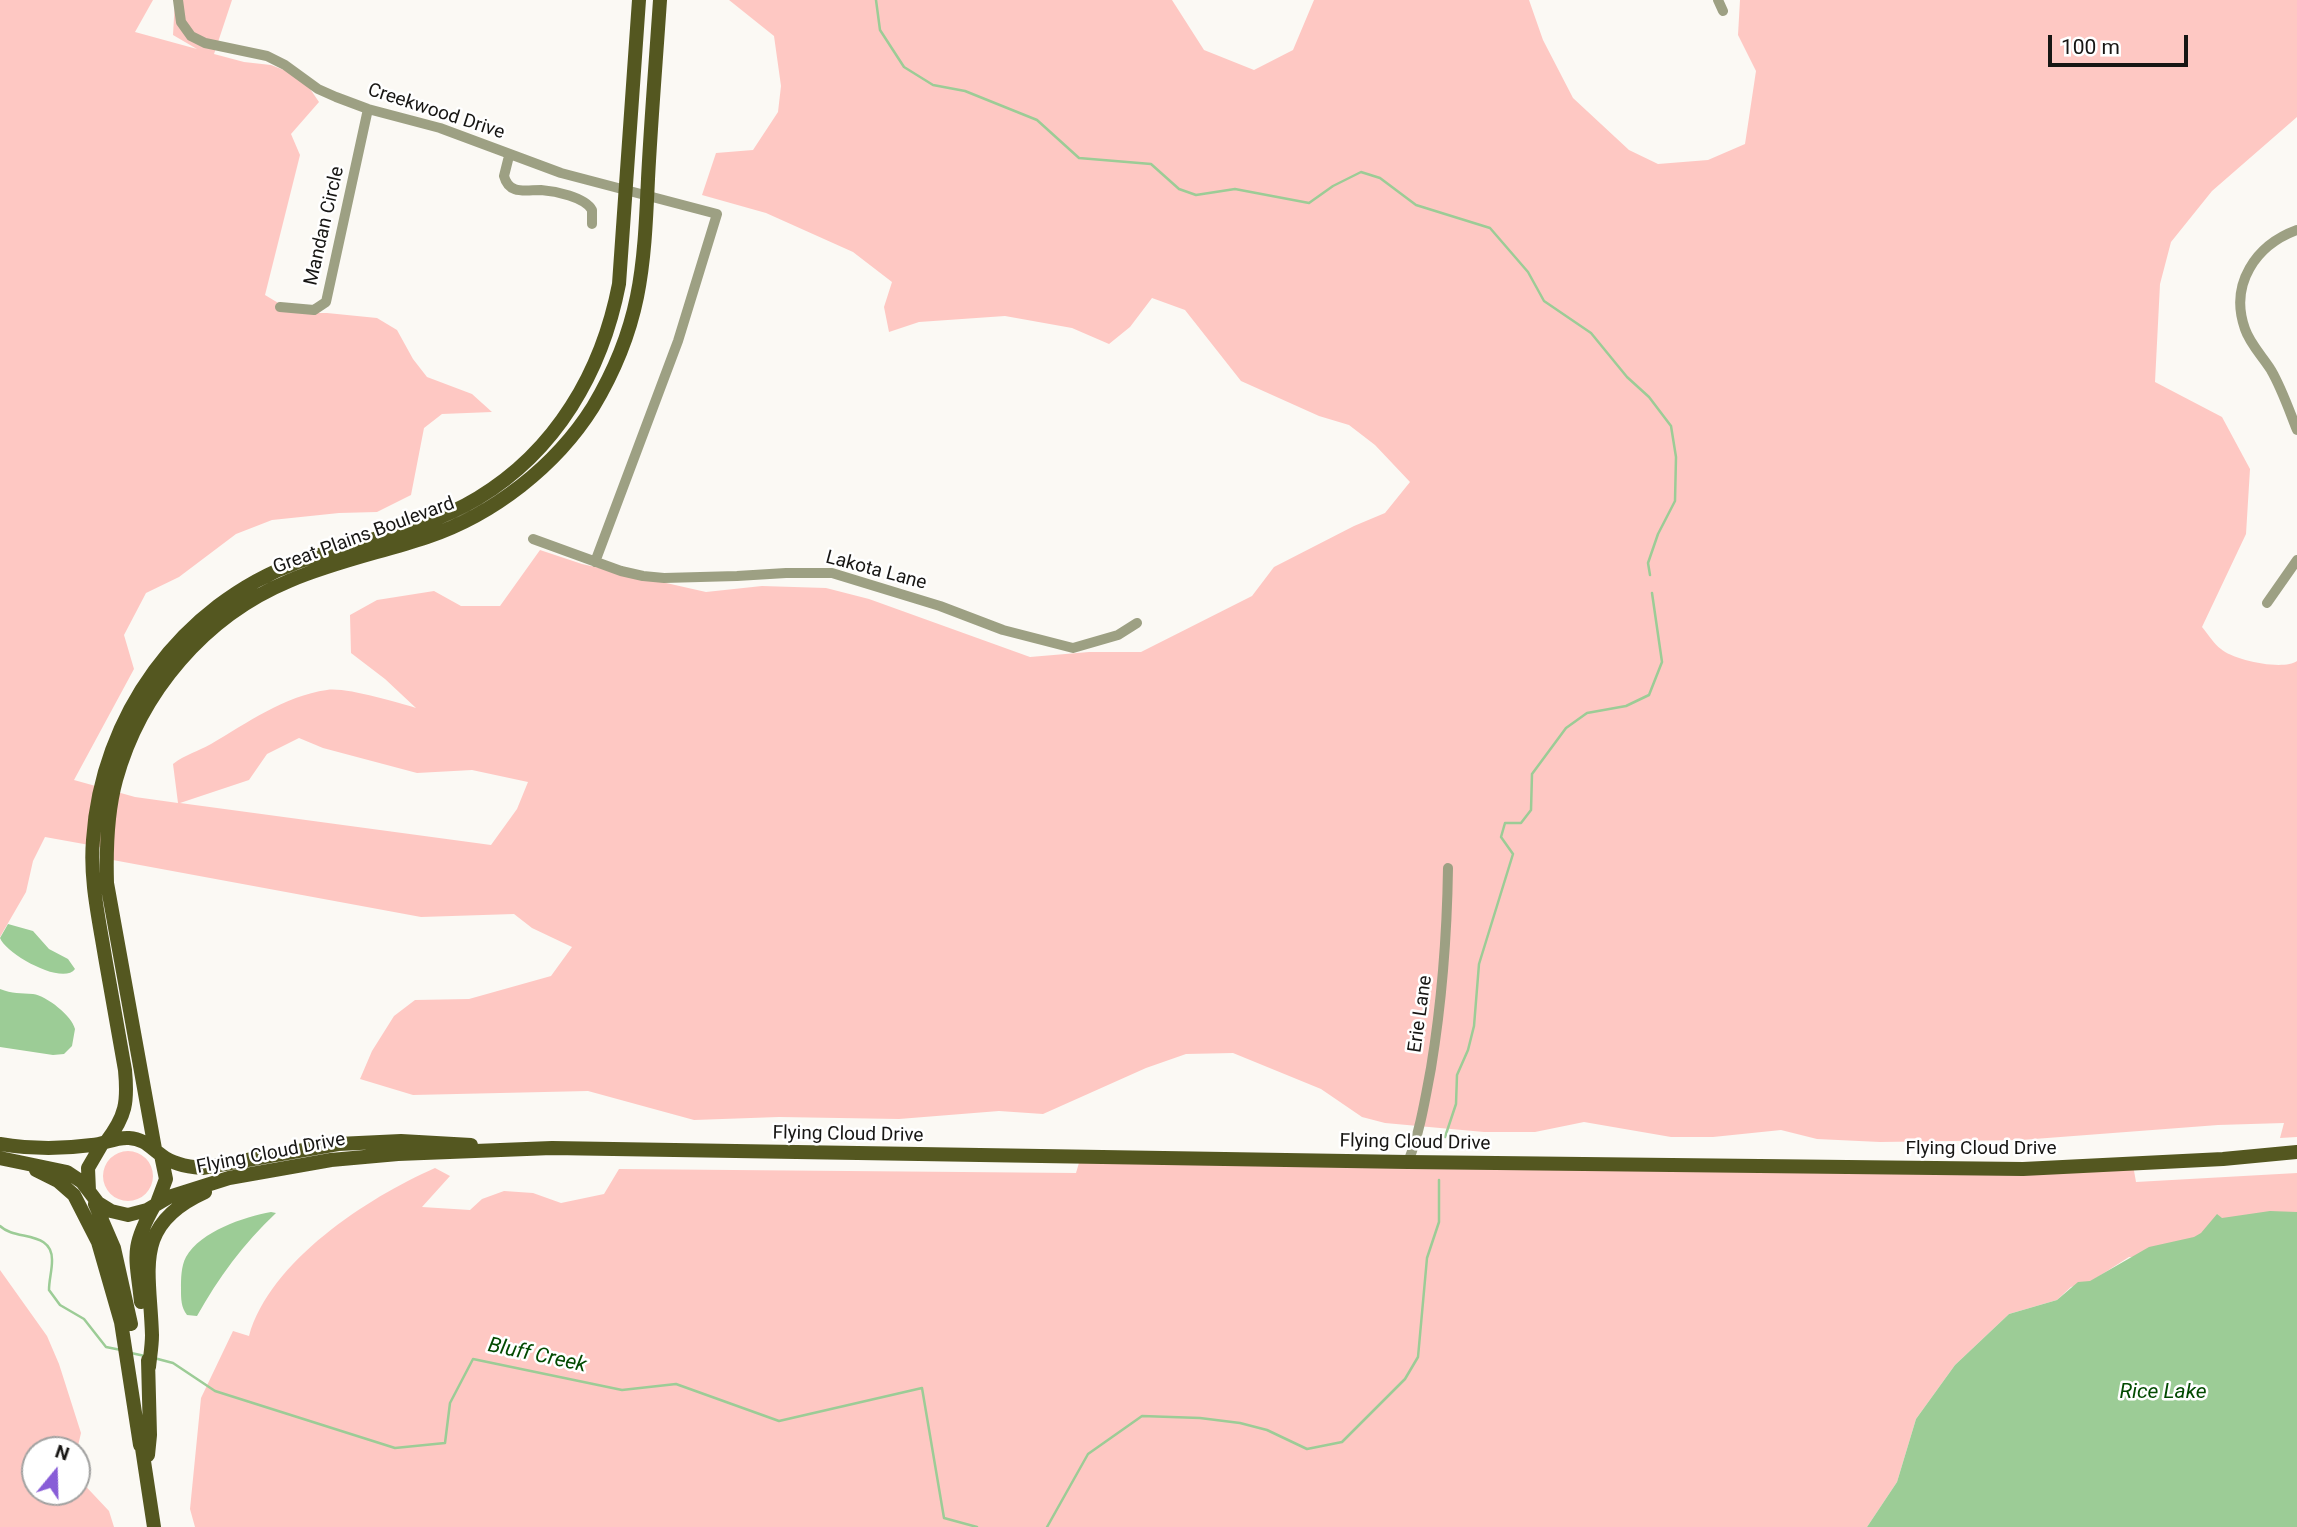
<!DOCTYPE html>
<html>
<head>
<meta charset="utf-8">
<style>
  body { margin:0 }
  #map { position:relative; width:2297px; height:1527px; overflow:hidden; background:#fbf9f4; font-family:Roboto,sans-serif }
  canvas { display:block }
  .north { position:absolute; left:21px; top:1436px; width:70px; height:70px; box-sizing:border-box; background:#fff; border:2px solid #a2a2a1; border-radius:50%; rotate:19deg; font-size:19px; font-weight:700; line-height:28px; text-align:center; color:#171614 }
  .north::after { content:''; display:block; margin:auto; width:24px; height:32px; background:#885dd7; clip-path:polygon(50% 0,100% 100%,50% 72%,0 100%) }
  .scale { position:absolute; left:2048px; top:35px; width:140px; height:32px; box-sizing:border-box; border:4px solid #171614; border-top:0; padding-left:9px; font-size:21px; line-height:24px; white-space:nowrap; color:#171614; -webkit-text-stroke:5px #fff; paint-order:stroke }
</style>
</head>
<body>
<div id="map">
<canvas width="2297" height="1527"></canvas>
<div class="north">N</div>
<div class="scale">100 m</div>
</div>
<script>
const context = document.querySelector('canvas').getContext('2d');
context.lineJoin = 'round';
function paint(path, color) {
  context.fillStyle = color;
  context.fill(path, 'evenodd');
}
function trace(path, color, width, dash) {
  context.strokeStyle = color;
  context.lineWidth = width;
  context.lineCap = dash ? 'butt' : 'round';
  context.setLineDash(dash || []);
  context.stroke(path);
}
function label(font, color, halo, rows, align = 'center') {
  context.font = font + ' Roboto,sans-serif';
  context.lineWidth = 5;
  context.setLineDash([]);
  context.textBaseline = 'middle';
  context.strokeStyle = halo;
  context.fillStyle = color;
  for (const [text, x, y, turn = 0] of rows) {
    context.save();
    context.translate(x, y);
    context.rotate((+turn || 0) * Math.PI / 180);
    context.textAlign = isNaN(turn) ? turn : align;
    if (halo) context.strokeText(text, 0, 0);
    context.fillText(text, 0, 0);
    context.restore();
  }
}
const green = new Path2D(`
  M0 0H153L135 32 197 49 173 35 175 0H232L214 54 244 62 271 65 302 77 319 102 291 134 300 155 265 295 295 313H327L377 318 397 330 413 359 427 377 472 394 492 412 442 414 424 428 411 495 377 512 339 513 272 520 236 534 179 577 146 593 124 635 134 669 74 780 135 797 178 803 173 764C186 754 197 752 211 744 247 723 284 696 327 690 345 687 396 702 416 708L385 679 351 653 350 615 377 600 434 591 461 606H500L540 550 582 564 706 592 762 586 826 588 869 599 1030 657 1089 652H1141L1252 596 1274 567 1354 526 1385 513 1410 482 1375 445 1349 425 1319 416 1241 381 1185 310 1152 298 1130 327 1109 344 1072 328 1005 316 919 322 889 332 884 307 892 282 853 252 766 213 702 195 716 153 753 150 778 112 781 86 774 36 729 0H1172L1204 50 1254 70 1293 50 1314 0H1529L1543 40 1573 98 1629 150 1658 164 1708 160 1745 144 1756 71 1738 35 1740 0H2297V117L2212 191 2171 242 2160 284 2155 382 2222 417 2250 469 2246 534 2202 627C2208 634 2214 644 2221 649 2233 660 2283 671 2297 661V1137L2280 1138 2284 1123 2218 1125 2021 1140 1880 1142 1817 1139 1781 1130 1713 1137H1671L1584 1122 1535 1132H1484L1385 1123 1362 1117 1321 1089 1233 1053 1186 1054 1146 1068 1043 1114 999 1111 899 1119 779 1117 694 1120 588 1091 413 1095 360 1079 372 1051 394 1016 415 1000 469 999 551 976 572 947 532 928 514 914 421 917 102 858 106 848 45 837 33 861 26 892 0 937ZM299 738 323 748 417 773 472 770 528 782 517 809 491 845 180 803 249 780 267 754Z
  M103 1176a25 25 0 1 1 50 0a25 25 0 1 1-50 0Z
  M1081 1156 2133 1165 2136 1182 2297 1173V1254L2129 1257 2090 1282 2071 1287 2057 1300 2009 1314 1955 1365 1916 1419 1897 1482 1867 1527H195L190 1509 201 1398 233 1331 249 1336C270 1261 367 1198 435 1168L450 1176 422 1207 470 1210 482 1199 504 1191 533 1193 561 1203 604 1194 619 1169 1076 1173Z
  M0 1270 47 1336 59 1364 81 1433 77 1450H35V1492H77V1477L109 1511 114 1527H0Z`);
const water = new Path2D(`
  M8 924 33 931 49 949 68 959 75 969C63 986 6 954 0 938Z
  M0 989C12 994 21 993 33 994 47 996 72 1016 75 1029L72 1046 64 1054 53 1055 0 1047Z
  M2270 1211 2297 1212V1527H1867L1897 1482 1916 1419 1955 1365 2009 1314 2057 1300 2078 1282 2090 1281 2149 1247 2194 1237 2201 1233 2217 1214 2222 1218Z
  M271 1212 276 1213C243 1244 219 1277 197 1316L187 1315C181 1307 181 1299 181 1289 181 1279 181 1266 186 1257 201 1231 244 1217 271 1212Z`);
const stream = new Path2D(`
  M876 0 880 30 904 67 933 85 965 91 1037 120 1079 158 1151 164 1179 189 1196 195 1235 189 1309 203 1333 186 1361 172 1380 178 1416 205 1490 228 1528 272 1544 301 1591 333 1627 377 1649 397 1671 426 1676 457 1675 501 1658 534 1648 563 1650 575
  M1445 1137 1456 1104 1457 1075 1468 1050 1474 1026 1479 964 1513 854 1501 837 1505 823H1521L1531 810 1532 774 1566 728 1587 713 1626 706 1649 695 1662 662 1652 593
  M0 1226C15 1241 53 1230 52 1261 52 1271 49 1280 49 1290L60 1305 84 1319 106 1347 121 1350
  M131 1353 145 1356
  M154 1358 173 1363 215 1391 395 1448 445 1443 450 1403 473 1359 622 1390 676 1384 779 1421 922 1388 944 1518 977 1527
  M1047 1527 1088 1454 1142 1416 1200 1418 1240 1423 1267 1430 1307 1449 1342 1442 1405 1379 1418 1357 1427 1258 1439 1222V1180`);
const minor = new Path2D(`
  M178 0 181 22 191 36 205 43 267 56 285 65 318 89 336 97 368 109 440 128 561 173 717 214 678 341 595 562
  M1718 0 1723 11
  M509 156 504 176C509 195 525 190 541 190 555 191 585 197 592 210V224
  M2297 230C2256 245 2229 284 2245 329 2250 344 2263 357 2271 370 2282 389 2289 410 2297 430
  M280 307 314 310 326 302 368 109
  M533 539 621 571 643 576 664 578 737 576 786 573H832L940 606 1003 630 1073 648 1118 635 1137 623
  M2267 603 2297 560
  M1408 1162C1420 1132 1425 1100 1431 1068 1442 1001 1447 936 1448 868`);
const primary = new Path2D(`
  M106 1142C126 1116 128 1102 125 1070 118 1029 110 987 103 945 97 910 90 876 93 840 101 716 181 605 298 562 357 541 424 531 478 498 556 451 602 372 619 284L639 0
  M0 1144C30 1149 62 1149 92 1145 104 1144 116 1137 129 1138 144 1139 150 1147 161 1155 172 1164 189 1167 202 1168L338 1144 401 1141 471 1145
  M155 1149 107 883C106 848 107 813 116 780 140 692 205 616 289 581 333 562 382 552 427 537 493 515 556 466 593 407 641 327 644 269 648 179 651 120 656 60 660 0
  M0 1158 67 1172 82 1182 98 1203 111 1211 128 1215 147 1210 169 1197 229 1178 331 1160 398 1154 552 1148 1408 1162 2023 1169 2223 1159 2297 1152
  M36 1170 58 1181 74 1195 98 1242 121 1322 140 1445
  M89 1191 88 1168 102 1144
  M157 1203 166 1179 161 1155
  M95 1204 114 1248 131 1324
  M141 1302C136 1255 130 1249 154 1206
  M148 1360 150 1435 148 1455
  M149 1367C150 1357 152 1346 152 1335 150 1269 132 1225 205 1192
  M140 1435 154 1527`);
const streetNames = [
  ["Creekwood Drive",436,112,18],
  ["Mandan Circle",325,226,-77],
  ["Great Plains Boulevard",364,536,-20],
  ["Lakota Lane",876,571,15],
  ["Erie Lane",1421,1014,-82],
  ["Flying Cloud Drive",848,1135,1],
  ["Flying Cloud Drive",1415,1143,1],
  ["Flying Cloud Drive",1981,1149],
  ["Flying Cloud Drive",271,1154,-11]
];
const waterNames = [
  ["Bluff Creek",537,1356,12],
  ["Rice Lake",2163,1393]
];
paint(green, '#fec8c3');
paint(water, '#9ccc96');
trace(stream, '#9ccc96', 2.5);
trace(minor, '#9da083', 10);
trace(primary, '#545720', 14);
label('19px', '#171614', '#fff', streetNames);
label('italic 21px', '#024a00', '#fff', waterNames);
</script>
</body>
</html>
